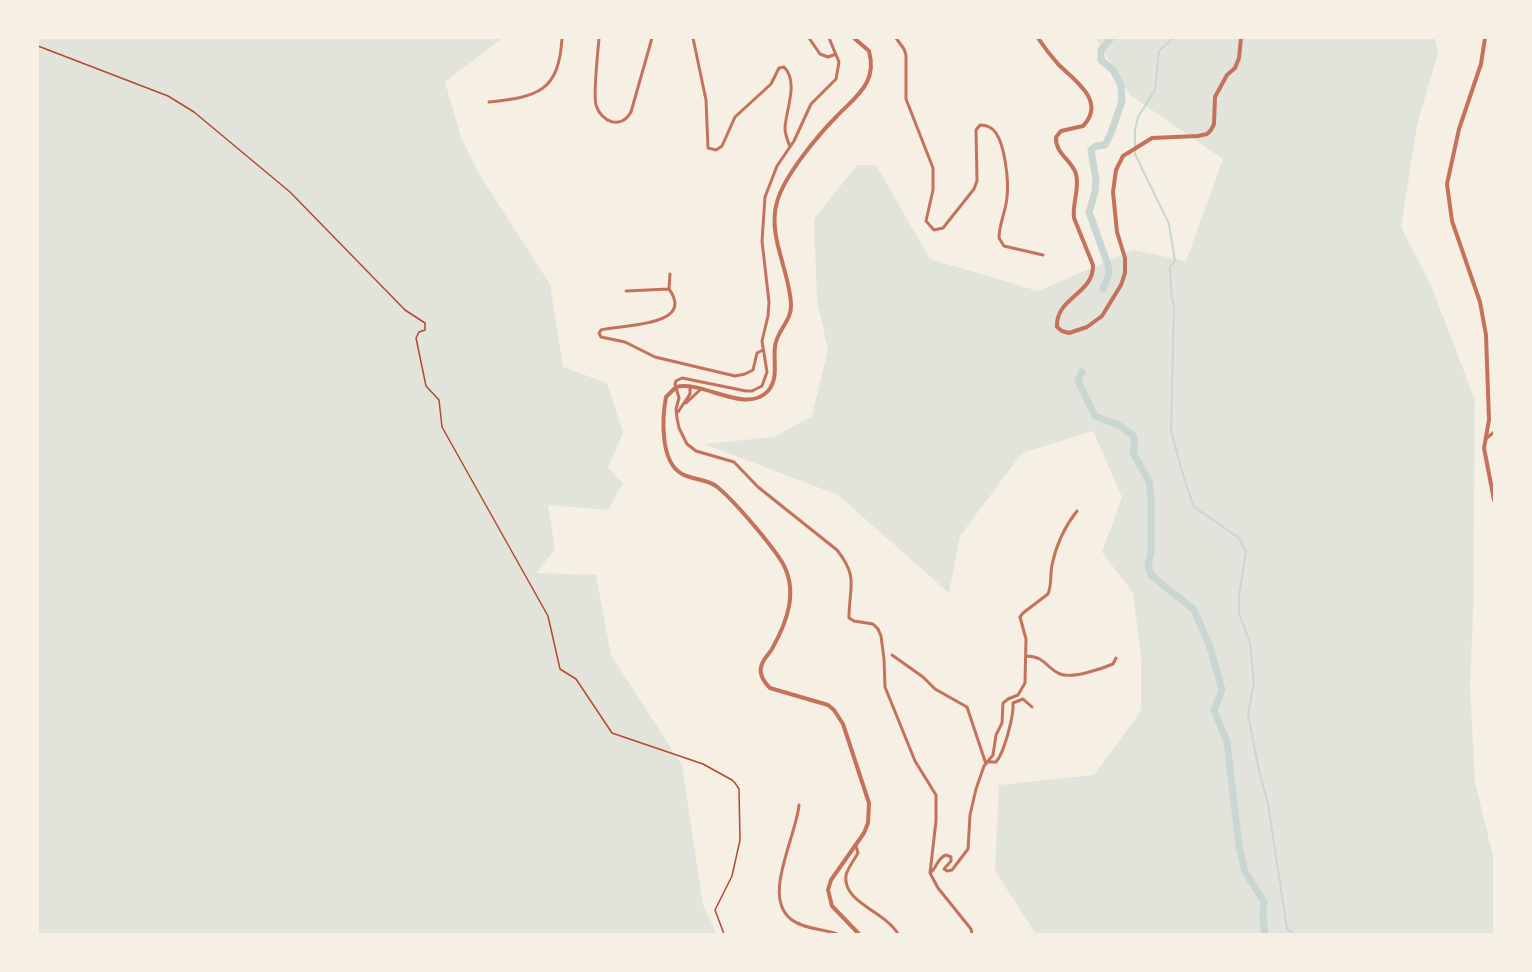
<!DOCTYPE html>
<html>
<head>
<meta charset="utf-8">
<style>
  body { margin:0 }
  #map { position:relative; width:1532px; height:972px; overflow:hidden; background:#f6efe4; font-family:Poppins,sans-serif }
  canvas { display:block }
  .frame { position:absolute; inset:0; border:39px solid #f6efe4; pointer-events:none }
</style>
</head>
<body>
<div id="map">
<canvas width="1532" height="972"></canvas>
<div class="frame"></div>
</div>
<script>
const context = document.querySelector('canvas').getContext('2d');
context.lineJoin = 'round';
function paint(path, color) {
  context.fillStyle = color;
  context.fill(path, 'evenodd');
}
function trace(path, color, width, dash) {
  context.strokeStyle = color;
  context.lineWidth = width;
  context.lineCap = dash ? 'butt' : 'round';
  context.setLineDash(dash || []);
  context.stroke(path);
}
const green = new Path2D(`
  M38 38H503L445 82 461 137 479 174 550 284 563 367 607 383 623 433 608 468 623 483 608 510 548 505 555 549 536 573 596 575 611 655 682 765 703 905 717 934H38Z
  M1096 38H1435L1438 53 1417 125 1401 227 1431 285 1475 400 1473 613 1470 688 1475 782 1494 860V934H1036L995 871 999 785 1094 775 1141 711V657L1133 593 1102 552 1122 497 1093 431 1022 453 960 536 949 593 838 495 704 444 774 437 812 416 828 350 817 300 814 219 857 165H876L930 259 1038 291 1133 250 1186 261 1223 159 1130 95Z`);
const stream = new Path2D(`
  M1173 38 1159 51 1155 90 1138 117 1135 130V154L1169 224 1175 261 1170 267 1171 292 1174 307 1171 431 1185 482 1194 507 1239 538 1246 552 1239 595V613L1250 643 1254 683 1248 714 1258 766 1268 804 1287 929 1294 934`);
const canal = new Path2D(`
  M1103 289 1109 274 1108 265 1089 212 1095 192 1096 180 1091 150 1096 146 1105 145 1111 133 1122 101 1121 85 1113 70 1101 60V50L1111 38
  M1082 372 1078 381 1095 416 1118 425 1133 435 1135 442 1133 453 1149 481 1151 495V554L1148 565 1151 575 1194 610 1210 647 1222 690 1214 710 1227 742 1239 846 1245 872 1264 902 1263 918 1265 934`);
const path = new Path2D(`
  M38 46 168 96 194 112 290 192 405 310 425 323V330L419 332 416 338 426 386 439 400 442 427 548 616 560 669 576 679 612 733 703 764 732 780 735 783 739 789 740 840 732 876 715 910 724 934`);
const minor = new Path2D(`
  M599 38C598 52 593 93 596 105 601 122 621 130 631 112L652 38
  M693 38 706 100 708 148 716 150 722 146 735 117 771 84 779 68 784 67C799 82 786 109 785 128 785 135 788 141 790 147
  M809 38 820 54 828 57 836 54
  M829 38 839 62 836 79 811 104 794 141 777 166 765 197 762 241 769 302 768 316 762 341 767 372 762 386 752 391H746L682 378 676 381 675 384 679 398 676 409 677 418 679 428 687 444 696 451 734 462 758 487 837 550C859 578 849 586 849 618L854 621 873 624 878 629 881 636 884 659 885 687 915 761 936 795V821L930 873 938 888 971 929 972 934
  M896 38 904 49 906 55V99L933 168V190L926 221 934 230 943 228 974 189 977 181 976 130 980 125C987 125 992 127 996 133 1005 146 1009 182 1007 197 1006 211 999 224 999 238L1004 246 1043 255
  M489 102C537 97 559 92 562 38
  M669 289 670 274
  M626 291 669 289C697 327 619 325 601 330L599 333 601 337 625 342 655 357 735 376 745 374 753 370 757 353 763 350
  M686 403 701 389
  M678 412 690 394V387
  M1487 438 1494 432
  M892 655 923 677 935 689 967 707 986 764
  M1027 656C1046 657 1046 668 1060 674 1072 679 1101 669 1113 664L1116 658
  M988 762H996C1004 753 1014 716 1013 703L1023 699 1032 707
  M799 805C796 838 761 898 792 920 804 929 823 929 837 934
  M856 846 858 853C854 860 848 868 846 875 842 903 885 911 898 934
  M930 873C937 868 937 858 946 855L951 857V861L944 869 947 871 952 870 968 849 970 815 976 789 984 766 993 755 996 735 1002 723 1003 703 1008 699 1018 695 1025 683 1026 639 1020 617 1023 613 1048 594C1052 585 1050 574 1052 565 1056 546 1065 526 1077 511`);
const tertiary = new Path2D(`
  M854 38 869 51C872 62 872 72 867 82 860 96 847 105 837 116 818 135 784 176 777 202 767 236 790 271 791 305 792 321 776 331 775 347 773 362 779 378 768 391 746 415 703 380 676 387L666 397C662 418 660 462 682 474 693 480 706 479 716 486 733 499 770 543 782 562 799 591 787 622 772 649 769 654 764 658 762 664 758 673 764 682 770 688L828 705 834 710 843 724 869 803 868 823 864 833 831 880 828 890 832 906 859 934
  M1038 38C1044 47 1051 56 1058 64 1074 80 1107 101 1083 126L1061 131 1056 137C1055 154 1072 160 1076 174 1080 189 1072 203 1074 218L1093 265C1094 294 1055 298 1057 327L1062 331 1069 333 1087 327 1102 316 1121 285 1125 273V258L1117 232 1113 192 1116 170 1123 156 1152 138 1198 136 1207 134 1211 130 1214 124 1215 97 1227 75 1235 68 1239 58 1241 38
  M1485 38 1481 64 1459 129 1447 184 1452 221 1480 302 1486 335 1489 420 1484 448 1494 500`);
paint(green, '#e2e4dc');
trace(stream, '#c9d6d2', 2);
trace(canal, '#c9d6d2', 7);
trace(path, '#b5482f', 1.5);
trace(minor, '#c5725c', 3);
trace(tertiary, '#c5725c', 4);
</script>
</body>
</html>
